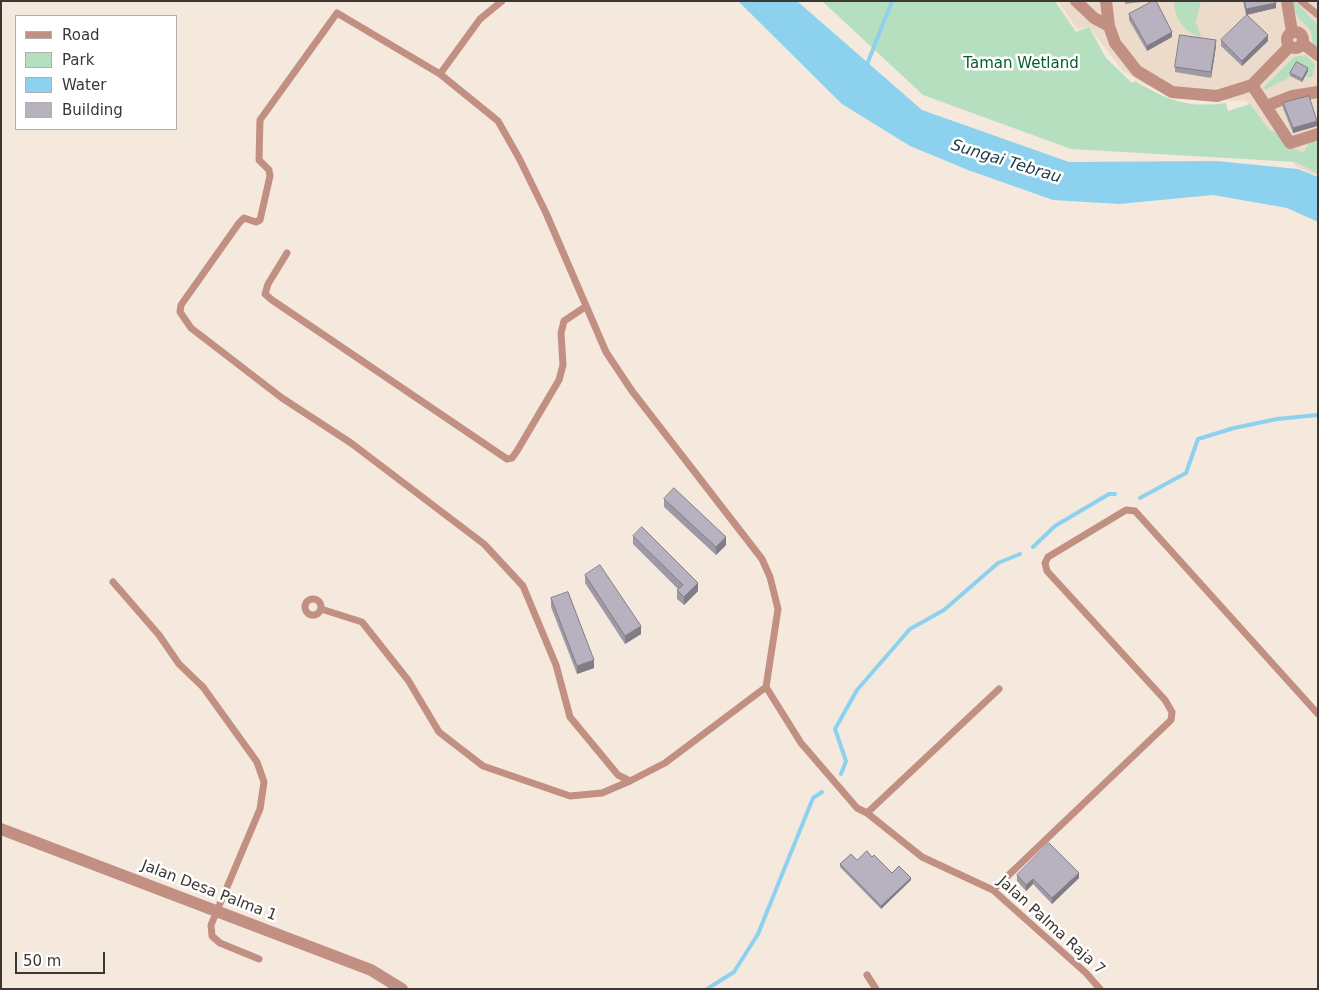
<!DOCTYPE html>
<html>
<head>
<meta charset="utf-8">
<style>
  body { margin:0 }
  #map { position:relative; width:1319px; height:990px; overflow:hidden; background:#f5e9dd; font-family:"DejaVu Sans",sans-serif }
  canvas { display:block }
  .frame { position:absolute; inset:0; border:2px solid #3c3732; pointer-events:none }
  .legend { position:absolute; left:15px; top:15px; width:162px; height:115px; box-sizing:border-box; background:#fff; border:1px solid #b1afad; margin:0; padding:6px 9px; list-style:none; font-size:15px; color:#3c3732 }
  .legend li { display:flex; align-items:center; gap:10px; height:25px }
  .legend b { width:25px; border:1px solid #b1afad }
  .scale { position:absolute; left:15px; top:952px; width:90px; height:22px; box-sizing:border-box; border:2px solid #3c3732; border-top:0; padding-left:6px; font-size:15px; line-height:18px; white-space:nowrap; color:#3c3732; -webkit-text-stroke:4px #fff; paint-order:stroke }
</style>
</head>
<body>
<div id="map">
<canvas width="1319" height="990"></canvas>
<div class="frame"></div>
<ul class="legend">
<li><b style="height:6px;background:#c29083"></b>Road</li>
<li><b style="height:14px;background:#b6dfbf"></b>Park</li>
<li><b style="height:14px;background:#8cd2ef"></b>Water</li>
<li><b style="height:14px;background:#b8b2c0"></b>Building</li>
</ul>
<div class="scale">50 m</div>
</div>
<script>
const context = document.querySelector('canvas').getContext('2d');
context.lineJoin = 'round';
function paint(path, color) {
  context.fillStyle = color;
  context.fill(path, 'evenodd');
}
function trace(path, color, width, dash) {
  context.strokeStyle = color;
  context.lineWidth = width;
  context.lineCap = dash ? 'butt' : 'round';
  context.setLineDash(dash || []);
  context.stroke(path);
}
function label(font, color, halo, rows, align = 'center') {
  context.font = font + ' "DejaVu Sans",sans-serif';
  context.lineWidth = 5;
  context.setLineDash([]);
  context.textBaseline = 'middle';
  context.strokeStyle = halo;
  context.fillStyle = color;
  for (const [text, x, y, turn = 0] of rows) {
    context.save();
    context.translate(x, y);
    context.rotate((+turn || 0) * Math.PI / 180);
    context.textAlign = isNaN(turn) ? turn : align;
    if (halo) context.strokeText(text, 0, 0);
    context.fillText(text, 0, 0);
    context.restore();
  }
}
const built = new Path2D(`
  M1058 1H1315L1318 3V176L1297 167 1246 101 1175 99 1142 83 1122 70 1089 27 1077 29Z`);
const green = new Path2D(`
  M822 1H1055L1076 32 1089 27 1106 58 1132 83 1135 81C1169 101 1186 108 1226 103L1228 111 1250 104 1270 131 1276 132 1284 143 1303 153 1309 143 1318 140V174L1296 162 1071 149 923 95Z
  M1174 1H1201L1196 22 1201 37C1185 33 1174 18 1174 1Z
  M1295 1 1318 25V47L1313 44C1312 40 1312 36 1311 32 1306 21 1295 22 1293 2Z
  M1306 55 1315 65 1312 77H1306L1308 70 1298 64 1287 79 1265 90 1263 88 1294 57Z`);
const water = new Path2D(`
  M738 1H797L922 110 1069 162 1216 161 1298 169 1318 177V222L1287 208 1213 195 1119 204 1053 200 968 170 910 146 842 104Z`);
const stream = new Path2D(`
  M866 67 892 1
  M1140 498 1186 473 1198 439 1234 428 1277 419 1317 415
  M1033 547 1055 526 1109 494H1115
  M841 774 846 761 835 729 857 690 910 629 944 610 998 563 1020 554
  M707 989 734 972 758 934 813 798 822 792`);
const service = new Path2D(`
  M1301 1 1318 15
  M440 74 480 19 502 1
  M287 253 268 284 265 294 272 300 507 459 512 458 517 451 559 380 563 365 561 333 564 321 585 307
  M113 582 159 635 179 664 203 687 257 762 264 782 260 809 211 925 212 936 220 943 259 959
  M305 607a8 8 0 1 1 16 0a8 8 0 1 1-16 0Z
  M321 609 362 622 408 680 439 732 483 766 570 796 602 793 630 781 618 775 570 717 556 665 523 586 484 544 351 443 282 398 191 328 180 312 181 305 239 223 244 218 256 222 260 220 270 176 269 170 259 160 260 120 337 13 440 74 498 121 519 158 546 213 606 352 632 391 762 559 770 577 778 609 766 687 665 763 630 781
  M766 687 801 743 857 808 867 813 922 857 993 890 1086 973 1100 989
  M867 813 999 689
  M993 890 1171 720 1172 712 1165 700 1047 571 1045 563 1048 557 1126 510 1135 511 1318 714
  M867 975 876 989`);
const minor = new Path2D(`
  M1076 1 1094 18 1109 26
  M1106 1 1109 26 1115 43 1137 71 1172 92 1217 96 1252 85 1290 46
  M1287 1 1292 32
  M1287 40a8 8 0 1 1 16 0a8 8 0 1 1-16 0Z
  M1302 43 1318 55
  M1252 85 1290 143 1318 134
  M1266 106 1292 96 1318 92`);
const tertiary = new Path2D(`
  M1 829 371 970 402 989`);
const wall = new Path2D(`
  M1125 1H1150L1125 4Z
  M1243 1H1276V8L1246 15Z
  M1129 14 1172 37 1147 51 1129 20Z
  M1221 40 1268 41 1242 66 1221 46Z
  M1216 46 1211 78 1175 72V67Z
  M1308 71 1302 82 1290 76V73Z
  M1283 103 1317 126 1293 133 1283 108Z
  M664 499 726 545 716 555 664 507Z
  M633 536 698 591 684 605 677 599V590L678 589 633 544Z
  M585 575 641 634 625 644 585 583Z
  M551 598 594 668 577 674 551 607Z
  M872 857 892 873 911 880 881 909 840 867V864Z
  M1017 875 1079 878 1052 904 1033 884 1026 891 1017 881Z`);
const shadedWall = new Path2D(`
  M1276 3V8L1246 15V9Z
  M1172 32V37L1147 51V46Z
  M1268 35V41L1242 66V61Z
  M1216 40V46L1211 78V72Z
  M1308 68V71L1302 82V79Z
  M1317 121V126L1293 133V128Z
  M726 537V545L716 555V547Z
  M698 583V591L684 605V597Z
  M641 626V634L625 644V636Z
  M594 660V668L577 674V666Z
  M1079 873V878L1052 904V898Z
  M911 878V880L881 909V906Z
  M1033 879V884L1026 891V885Z`);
const building = new Path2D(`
  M1153 1H1156L1172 32 1147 46 1129 14Z
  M1245 1H1276V3L1246 9Z
  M1247 15 1268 35 1242 61 1221 40Z
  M1180 35 1216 40 1211 72 1175 67Z
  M1297 62 1308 68 1302 79 1290 73Z
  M1309 96 1317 121 1293 128 1283 103Z
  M674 488 726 537 716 547 664 499Z
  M642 527 698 583 684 597 677 590 683 585 633 536Z
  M600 565 641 626 625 636 585 575Z
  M568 592 594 660 577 666 551 598Z
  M1049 843 1079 873 1052 898 1033 879 1026 885 1017 875Z
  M867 851 872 857 874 855 892 873 899 866 911 878 881 906 840 864 851 854 857 860Z`);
const parkNames = [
  ["Taman Wetland",1021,64]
];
const streetNames = [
  ["Jalan Desa Palma 1",209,891,21],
  ["Jalan Palma Raja 7",1051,926,42]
];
const waterNames = [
  ["Sungai Tebrau",1006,162,17]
];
paint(built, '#ecdbca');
paint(green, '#b6dfbf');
paint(water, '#8cd2ef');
trace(stream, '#8cd2ef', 4);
trace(service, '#c29083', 7);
trace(minor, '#c29083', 12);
trace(tertiary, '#c29083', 12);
paint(wall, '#9e99a5');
paint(shadedWall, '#817d86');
paint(building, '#b8b2c0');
trace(building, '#817d86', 1);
label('15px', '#045e2b', '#fff', parkNames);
label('15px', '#3c3732', '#fff', streetNames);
label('italic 16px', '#1c3d49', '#fff', waterNames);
</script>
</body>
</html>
